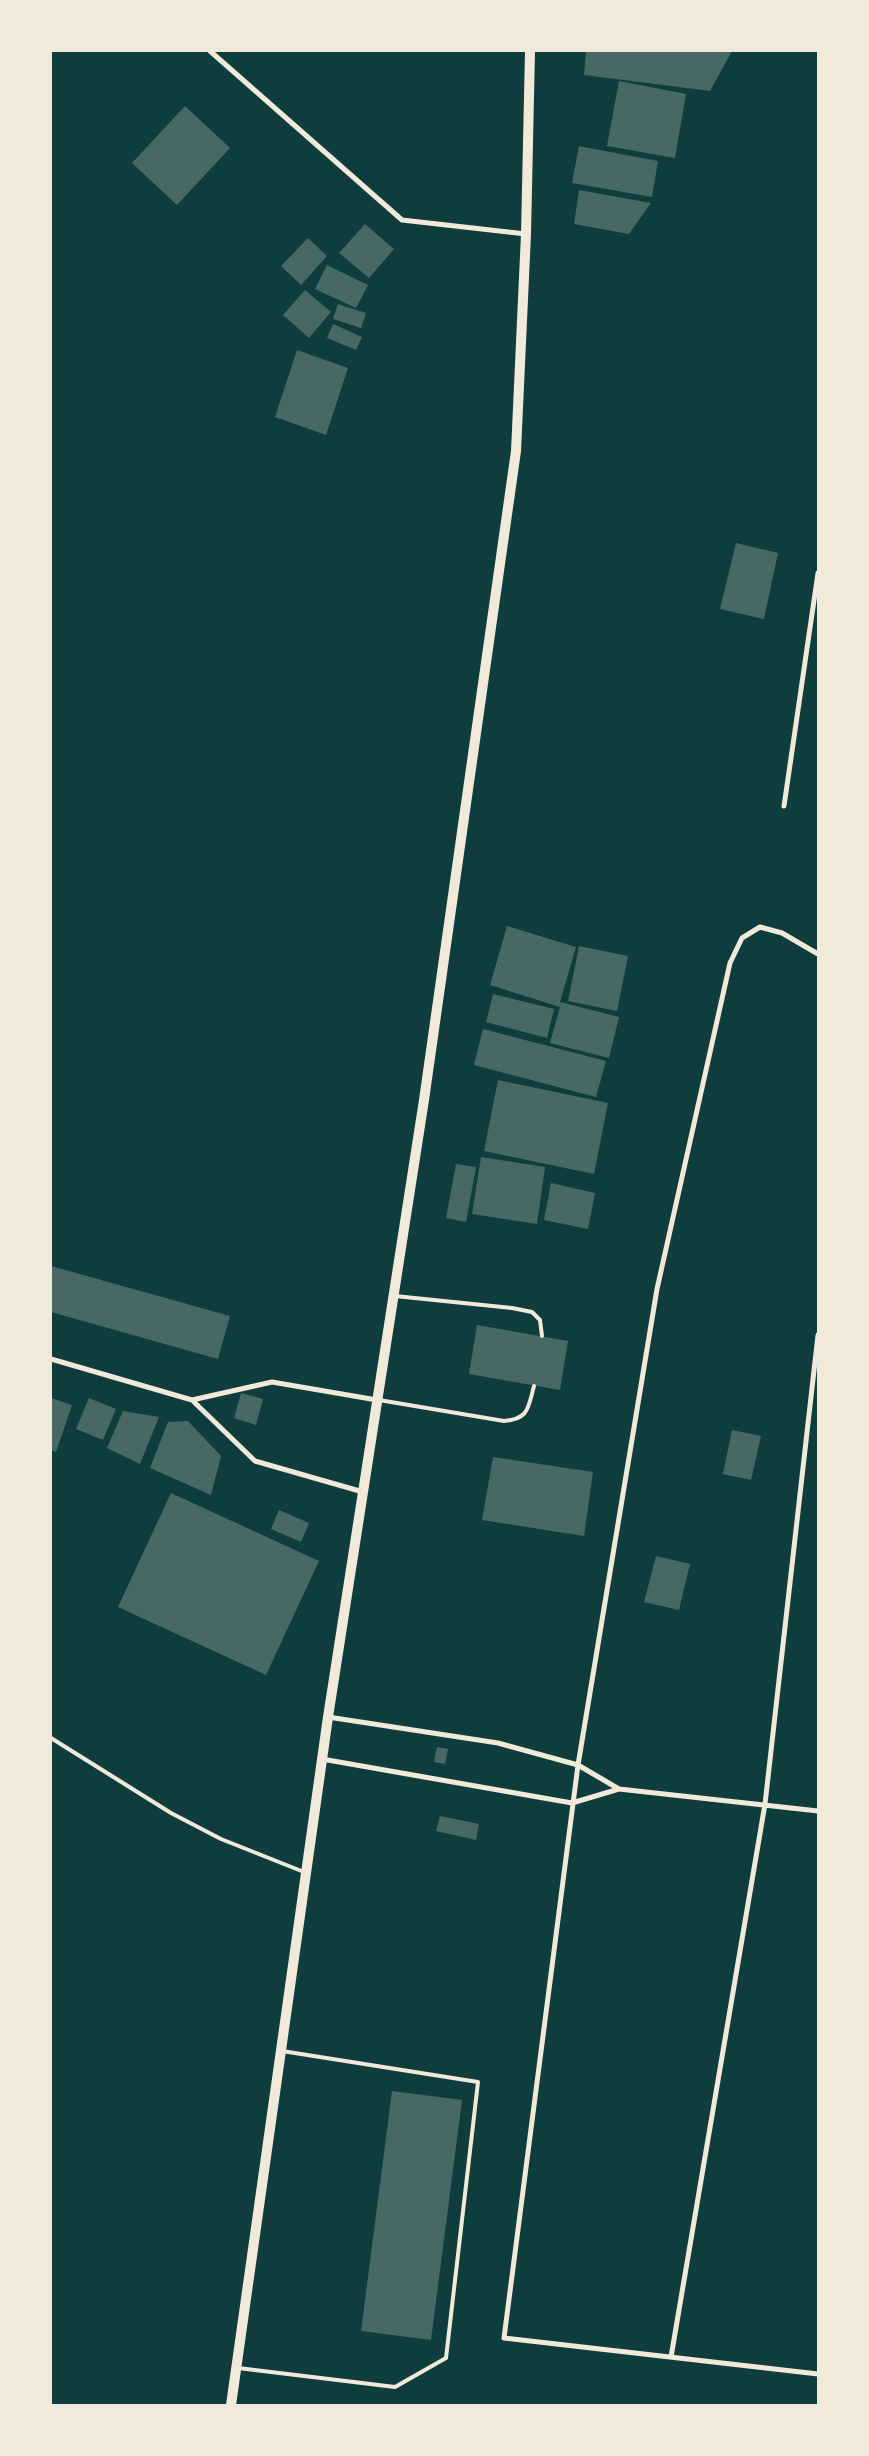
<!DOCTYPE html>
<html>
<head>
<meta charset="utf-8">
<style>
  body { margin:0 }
  #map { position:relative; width:869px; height:2456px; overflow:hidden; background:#0f3d3e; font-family:"DejaVu Sans",sans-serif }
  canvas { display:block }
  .frame { position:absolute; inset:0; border:52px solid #f1e9da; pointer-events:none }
</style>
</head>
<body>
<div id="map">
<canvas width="869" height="2456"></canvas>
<div class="frame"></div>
</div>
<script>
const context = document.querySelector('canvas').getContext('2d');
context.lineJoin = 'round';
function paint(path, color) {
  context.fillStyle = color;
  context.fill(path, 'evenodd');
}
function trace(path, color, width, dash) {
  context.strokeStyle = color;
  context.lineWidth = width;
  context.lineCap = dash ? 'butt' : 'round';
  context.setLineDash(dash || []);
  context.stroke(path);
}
const building = new Path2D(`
  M586 51H732L710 91 584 75Z
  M619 81 686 94 675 158 607 146Z
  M185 106 230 148 177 205 132 163Z
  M579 146 658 161 652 197 572 183Z
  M579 190 651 203 629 234 574 224Z
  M365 224 394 249 369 278 339 253Z
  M308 238 327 256 301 285 281 266Z
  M327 265 368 285 356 308 315 289Z
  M305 290 331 312 309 338 283 315Z
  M338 304 366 313 361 328 333 319Z
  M333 324 362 337 356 350 327 338Z
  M297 350 348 368 326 435 275 417Z
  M736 543 778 553 764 619 720 609Z
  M507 926 576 947 560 1002 619 1017 609 1058 550 1043 560 1007 490 985Z
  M579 946 628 956 617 1011 568 1001Z
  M493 994 554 1009 547 1038 486 1022Z
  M483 1029 606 1061 596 1097 474 1065Z
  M498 1080 608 1103 594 1174 484 1151Z
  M481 1157 545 1167 537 1224 472 1214Z
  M456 1164 476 1167 466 1222 446 1218Z
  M551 1183 595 1193 588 1229 544 1220Z
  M51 1266 230 1316 218 1359 51 1312Z
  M477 1325 568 1341 560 1390 469 1374Z
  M241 1393 263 1399 256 1425 234 1418Z
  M51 1398 72 1405 56 1452 51 1450Z
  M89 1398 116 1409 103 1440 76 1429Z
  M123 1411 159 1417 140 1464 107 1448Z
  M188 1421 221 1456 211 1495 150 1468 168 1422Z
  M732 1430 761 1436 751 1480 723 1474Z
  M493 1457 593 1472 584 1536 482 1520Z
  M171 1493 319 1561 266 1675 118 1607Z
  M279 1510 309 1523 301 1542 271 1529Z
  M656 1556 690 1564 679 1610 644 1602Z
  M437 1747 448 1749 445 1764 434 1762Z
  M440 1816 479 1824 476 1840 436 1831Z
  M392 2091 462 2100 431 2340 361 2331Z`);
const service = new Path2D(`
  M395 1296 512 1308 532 1312 540 1320 542 1336
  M379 1400 504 1421C529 1419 528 1408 534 1386
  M51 1738 171 1813 221 1839 304 1872
  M238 2368 395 2387 446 2358 478 2082 282 2051`);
const minor = new Path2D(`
  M210 51 402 220 526 234
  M784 806 818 573
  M818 954 782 933 760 927 742 938 730 963 657 1289 578 1765 504 2338 818 2374
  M51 1359 192 1400 255 1461 363 1492
  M192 1400 272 1382 377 1400
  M328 1717 498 1743 578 1765 619 1789
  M322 1759 572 1803 619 1789 818 1811
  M671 2357 765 1804 818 1335`);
const secondary = new Path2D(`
  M231 2405 328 1717 424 1100 516 451 526 234 530 51`);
paint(building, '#486865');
trace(service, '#f1e9da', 4);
trace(minor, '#f1e9da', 5);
trace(secondary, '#f1e9da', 10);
</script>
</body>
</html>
